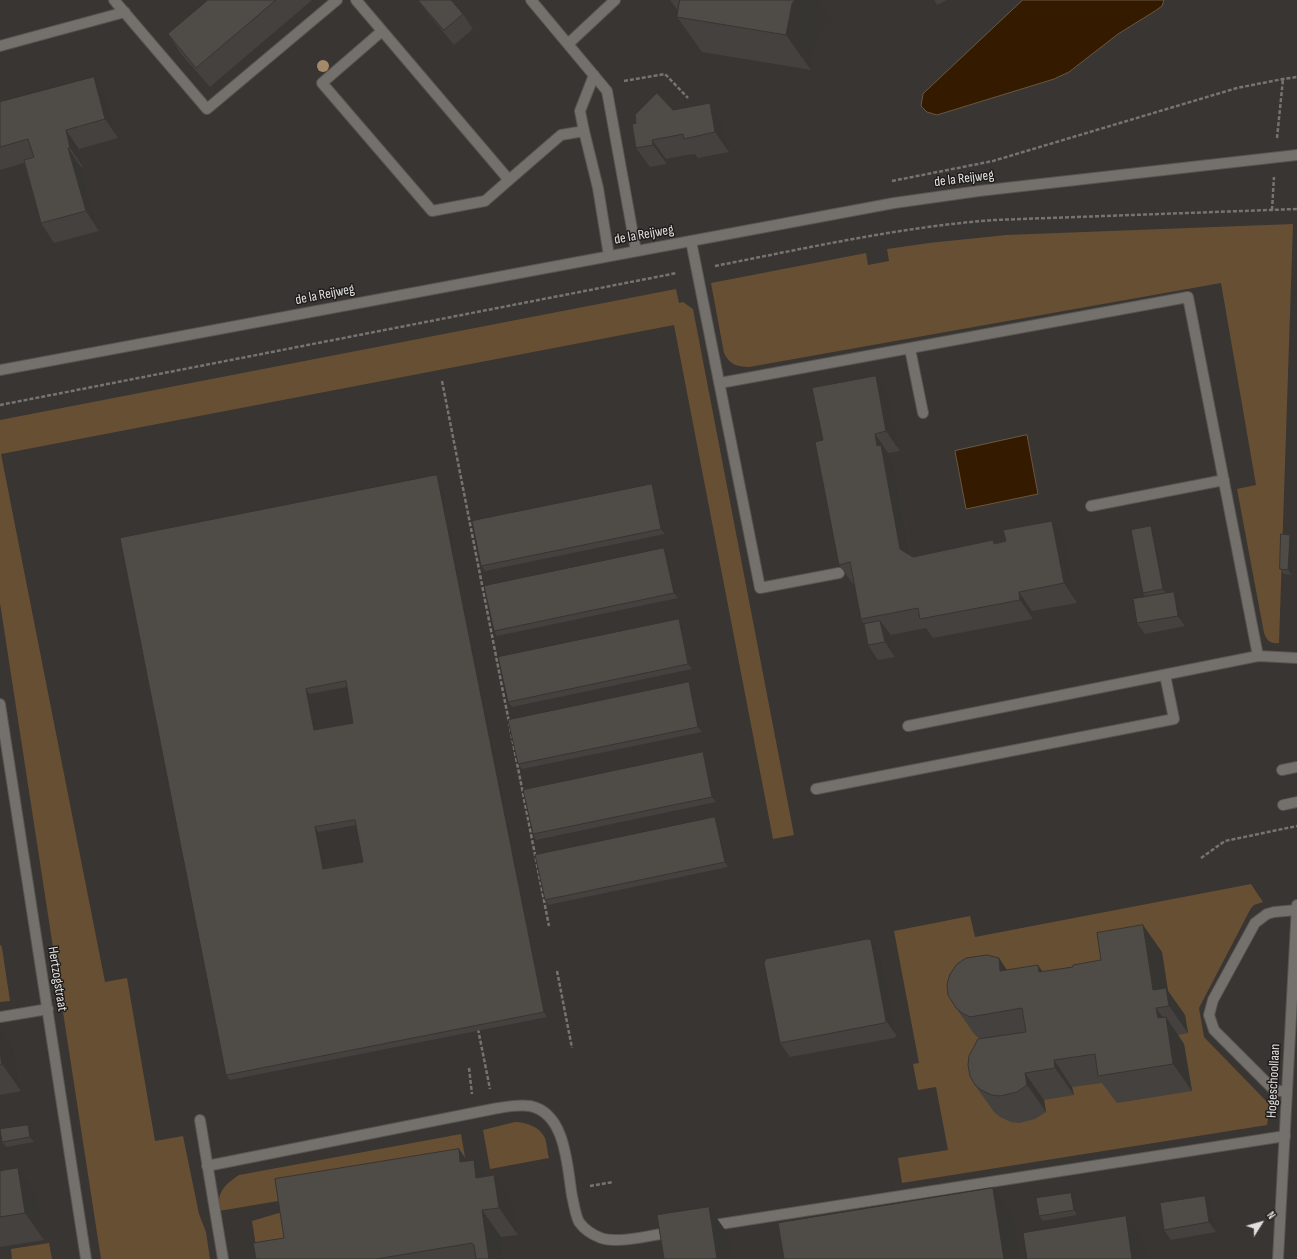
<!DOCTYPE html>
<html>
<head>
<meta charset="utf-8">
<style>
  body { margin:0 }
  #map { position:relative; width:1297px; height:1259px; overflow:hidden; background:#393532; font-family:"Sofia Sans Condensed",sans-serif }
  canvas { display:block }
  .north { position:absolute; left:1241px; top:1203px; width:40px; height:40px; -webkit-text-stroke:3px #1f1d1c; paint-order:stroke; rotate:53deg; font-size:11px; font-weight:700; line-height:16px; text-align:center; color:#e2e0de }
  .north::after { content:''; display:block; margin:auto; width:14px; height:18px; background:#e2e0de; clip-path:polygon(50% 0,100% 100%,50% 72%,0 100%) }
</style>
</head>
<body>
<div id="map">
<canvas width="1297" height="1259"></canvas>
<div class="north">N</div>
</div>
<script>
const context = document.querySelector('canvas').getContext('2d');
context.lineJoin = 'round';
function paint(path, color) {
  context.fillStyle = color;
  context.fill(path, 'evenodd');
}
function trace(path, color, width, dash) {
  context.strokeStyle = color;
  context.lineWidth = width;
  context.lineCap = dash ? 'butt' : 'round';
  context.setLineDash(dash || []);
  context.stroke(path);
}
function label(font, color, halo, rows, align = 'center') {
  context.font = font + ' "Sofia Sans Condensed",sans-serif';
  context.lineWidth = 3;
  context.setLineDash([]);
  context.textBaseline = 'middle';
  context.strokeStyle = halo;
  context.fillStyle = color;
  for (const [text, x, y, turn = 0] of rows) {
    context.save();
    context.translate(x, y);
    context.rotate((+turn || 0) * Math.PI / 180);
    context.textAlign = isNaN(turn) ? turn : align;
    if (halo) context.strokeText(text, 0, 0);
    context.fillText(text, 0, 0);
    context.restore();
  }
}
const green = new Path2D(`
  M1293 224 1279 643C1270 644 1267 641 1264 633L1237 489 1256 485 1221 283 749 367C737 367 729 364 724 353L711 283 866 253 868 265 889 261 887 249 929 243 1006 235Z
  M676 289 679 303 683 302 693 309 794 835 773 839 674 325 1 454 105 982 127 978 155 1141 183 1136 199 1214 206 1232 210 1259H101L0 603V420Z
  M1251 884 1263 902 1254 905 1251 908 1199 1008 1204 1037 1270 1105 1267 1125 902 1183 898 1158 948 1150 936 1087 918 1090 913 1064 919 1063 894 931 970 916 975 937Z
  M0 945H1L2 948 10 1001 0 1002Z
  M515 1122C526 1122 540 1127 545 1138 547 1144 547 1152 549 1158L490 1169 483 1130Z
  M461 1134 467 1169 219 1211C217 1192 224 1185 239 1175Z
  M282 1212 290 1259H258L252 1221Z
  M49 1243 52 1259H12L11 1249Z`);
const water = new Path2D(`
  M1023 0H1164L1162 6 1155 11 1118 34 1069 72 1054 79 937 115 927 112 921 106 923 94Z
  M1027 435 1038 494 966 509 955 451Z`);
const path = new Path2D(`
  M624 81 665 74 688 98
  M1277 138 1283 79
  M892 181 993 161 1237 88 1283 79 1297 77
  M1272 210 1274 177
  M715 266C807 248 900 227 994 220L1297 209
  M442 381 549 926
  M0 405 677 273
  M1201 858 1225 841 1297 826
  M557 971 572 1048
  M478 1029 490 1089
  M469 1068 472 1094
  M590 1186 613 1182`);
const service = new Path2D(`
  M114 0 207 109 337 0
  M356 0 509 180 561 135 584 131 580 111 594 75
  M531 0 607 91 636 251
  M382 31 322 83 432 211 485 201 509 180
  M568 44 615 0
  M0 46 125 12
  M584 131 598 188 609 256
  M691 241 760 588 839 573
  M910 349 923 413
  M720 383 1188 297 1258 656 1297 658
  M1091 506 1224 480
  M908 726 1258 656
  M1282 770 1297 767
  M816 789 1174 719 1165 675
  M1283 805 1297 802
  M1287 1092 1274 1090 1214 1030 1209 1015 1213 1000 1255 923 1267 914 1274 912 1297 910
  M200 1120 223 1259
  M207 1166 493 1109C505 1107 517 1104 530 1106 566 1113 567 1166 572 1196 574 1204 575 1214 579 1222 584 1229 593 1235 601 1238 618 1244 653 1235 672 1232
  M708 1226 1285 1136`);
const minor = new Path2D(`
  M0 704 86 1259
  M0 1017 48 1009
  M1278 1259 1297 905`);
const tertiary = new Path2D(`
  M0 370 894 203 979 191 1297 155`);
const trees = [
  [323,66]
];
const wall = new Path2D(`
  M208 0H312L210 87 181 54 168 34Z
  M418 0H451L463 14 473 29 454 45 426 11Z
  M670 0H820L834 19 817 39 811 70 702 52 677 17 678 11Z
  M934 0H947L937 5Z
  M107 96 118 138 79 149 83 167H81L99 231 54 243 41 223 24 163 0 170V102Z
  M710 103 723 122 729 152 698 158 695 154 687 155 666 159 667 164 650 167 636 148V123L673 110Z
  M889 395 900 451 888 453 889 457 894 464 911 556 913 557 993 540 995 543 1065 540 1077 603 1032 611 1033 619 933 638 926 628 891 635 895 657 878 660 868 645 864 624 861 619 854 584H853L839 565 823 440Z
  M437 475 441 480 547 1017 230 1080 226 1075 120 538ZM347 687 353 723 316 730 309 694ZM356 825 363 862 325 868 318 832Z
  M652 484 655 489 665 534 485 571 481 566Z
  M1155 531 1167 593 1181 602 1185 626 1145 634 1137 623 1146 597 1143 593Z
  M1294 540 1292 575 1284 574 1280 569Z
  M664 548 668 553 678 598 497 636 494 631Z
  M682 624 692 669 512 707 508 702Z
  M689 682 692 687 702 732 522 769 518 764Z
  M703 752 706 757 716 802 536 840 533 834Z
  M719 822 728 867 548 905 545 900Z
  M1162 952 1168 991 1185 1015 1188 1033 1178 1035 1184 1044 1192 1091 1117 1103 1102 1083 1072 1087 1074 1095 1044 1100 1046 1112 1035 1119 1019 1123 1011 1122 1000 1117 994 1112 975 1085 980 1039 975 1035 956 1008 1007 970 1043 972Z
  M881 955 897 1036 894 1038 790 1057 780 1043Z
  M0 1026 14 1046 21 1091 0 1095Z
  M28 1125 31 1130 34 1142 6 1147 2 1142Z
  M459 1149 467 1161 485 1177 513 1202 518 1235 501 1237 504 1259H256L284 1238Z
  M0 1171 37 1195 44 1240 0 1247Z
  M1075 1198 1077 1215 1043 1221 1039 1216Z
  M1212 1206 1216 1232 1171 1240 1164 1230Z`);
const shadedWall = new Path2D(`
  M795 0H820L834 19 817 39 811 70 786 35 792 4Z
  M94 77 107 96 118 138 105 119Z
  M710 103 723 122 729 152 715 132Z
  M66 130 79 149 83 167 70 148Z
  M652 140 666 159 667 164 653 145Z
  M68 148 81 167 99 231 86 211Z
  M876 376 889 395 900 451 886 431Z
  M875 434 888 453 889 457 894 464 913 569 900 549Z
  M437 475 441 480 547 1017 544 1012Z
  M652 484 655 489 665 534 661 529Z
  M1052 521 1065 540 1077 603 1064 583Z
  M1151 526 1155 531 1167 594 1163 589Z
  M1290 535 1294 540 1292 575 1288 570Z
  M664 548 668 553 678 598 674 593Z
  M1019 592 1032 611 1033 619 1020 600Z
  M1174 592 1181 602 1185 626 1178 616Z
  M679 619 682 624 692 669 688 664Z
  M880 621 891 635 895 657 885 642Z
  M689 682 692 687 702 732 698 727Z
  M306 689 309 694 317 735 314 730Z
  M703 752 706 757 716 802 712 797Z
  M715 817 719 822 728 867 725 862Z
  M315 827 318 832 327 874 323 869Z
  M1143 925 1162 952 1168 991 1185 1015 1188 1033 1169 1006 1153 990Z
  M871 940 881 955 897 1036 886 1021Z
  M999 958 1017 985 1000 971Z
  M1038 965 1057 992 1039 972Z
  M1156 1008 1166 1022V1017L1184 1044 1192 1091 1173 1064 1158 1018Z
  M0 1026 14 1046 21 1091 2 1064 0 1051Z
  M1054 1060 1072 1087 1074 1095 1055 1068Z
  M1025 1073 1044 1100 1046 1112 1027 1085Z
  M28 1125 31 1130 34 1142 30 1137Z
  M459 1149 476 1174 474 1160 493 1187 495 1205 460 1162Z
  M18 1168 37 1195 44 1240 25 1213Z
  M494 1175 513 1202 518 1235 499 1208Z
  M993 1188 1012 1215 1019 1259H1004Z
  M1071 1193 1075 1198 1077 1215 1074 1210Z
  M1205 1196 1212 1206 1216 1232 1209 1222Z
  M709 1207 728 1234 732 1259H718L717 1258Z
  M482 1210 501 1237 504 1259H489Z
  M1126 1216 1145 1243 1147 1259H1132Z`);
const building = new Path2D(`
  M208 0H276L196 68 168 34Z
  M418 0H451L463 14 444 30Z
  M680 0H795L792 4 786 35 677 17Z
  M94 77 105 119 66 130 70 148H68L86 211 41 223 24 160 34 157 28 139 0 147V102Z
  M657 93 673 110 710 103 715 132 684 139 683 134 673 136 652 140 653 145 636 148 632 124 636 123 635 115Z
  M876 376 886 431 875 434 877 446 881 445 900 549 913 557 993 540 994 544 1006 541 1003 530 1052 521 1064 583 1019 592 1020 600 920 619 918 608 861 619 850 562 839 565 815 442 823 440 812 388Z
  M437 475 544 1012 226 1075 120 538ZM346 681 353 723 314 730 306 689ZM355 820 363 862 323 869 315 827Z
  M652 484 661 529 481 566 472 521Z
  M1151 526 1163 589 1143 593 1131 530Z
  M1281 534 1290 535 1288 570 1280 569Z
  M664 548 674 593 494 631 484 586Z
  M1174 592 1178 616 1137 623 1133 599Z
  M679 619 688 664 508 702 498 657Z
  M880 621 885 642 868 645 864 624Z
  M689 682 698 727 518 764 508 720Z
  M703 752 712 797 533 834 523 790Z
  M715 817 725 862 545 900 535 855Z
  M1143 925 1153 990 1166 988 1169 1006 1156 1008 1158 1018 1166 1017 1173 1064 1098 1076 1095 1054 1054 1060 1055 1068 1025 1073 1027 1085 1017 1092 1000 1096 992 1095 981 1090 975 1085 970 1076 968 1065 969 1056 978 1039 1026 1032 1022 1008 970 1017 962 1013 956 1008 948 995 947 984 950 974 957 964 966 958 987 955 999 958 1000 971 1038 965 1039 972 1073 967V965L1101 960 1097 933Z
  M868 939 871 940 886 1021 884 1023 780 1043 764 963 766 959Z
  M0 1051 2 1064 0 1065Z
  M28 1125 30 1137 2 1142 0 1129Z
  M459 1149 460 1162 474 1160 476 1178 494 1175 499 1208 482 1210 489 1259H476L474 1245 472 1243 376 1259H256L253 1243 284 1238 275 1179Z
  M18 1168 25 1213 0 1217V1171Z
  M993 1188 1004 1259H784L778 1223Z
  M1071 1193 1074 1210 1039 1216 1036 1198Z
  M1205 1196 1209 1222 1164 1230 1160 1203Z
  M709 1207 717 1258 712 1259H664L657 1215Z
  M1126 1216 1132 1259H1027L1023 1233Z`);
const streetNames = [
  ["de la Reijweg",964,179,-7],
  ["de la Reijweg",644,235,-10],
  ["de la Reijweg",325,295,-11],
  ["Hertzogstraat",57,979,81],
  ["Hogeschoollaan",1274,1081,-87]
];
paint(green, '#674f34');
paint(water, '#341b00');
trace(water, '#685643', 1);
trace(service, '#565451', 12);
trace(minor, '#565451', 12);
trace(tertiary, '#565451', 12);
trace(path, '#777371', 2.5, [4, 2]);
trace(service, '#74706c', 10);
trace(minor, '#74706c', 10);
trace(tertiary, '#74706c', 10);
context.fillStyle = '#a58969';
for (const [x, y] of trees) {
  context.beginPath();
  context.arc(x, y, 6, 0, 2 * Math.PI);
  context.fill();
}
paint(wall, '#44413e');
paint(shadedWall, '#373532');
paint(building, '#4f4c48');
trace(building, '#373532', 1);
label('14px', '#e2e0de', '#1f1d1c', streetNames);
</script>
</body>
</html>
